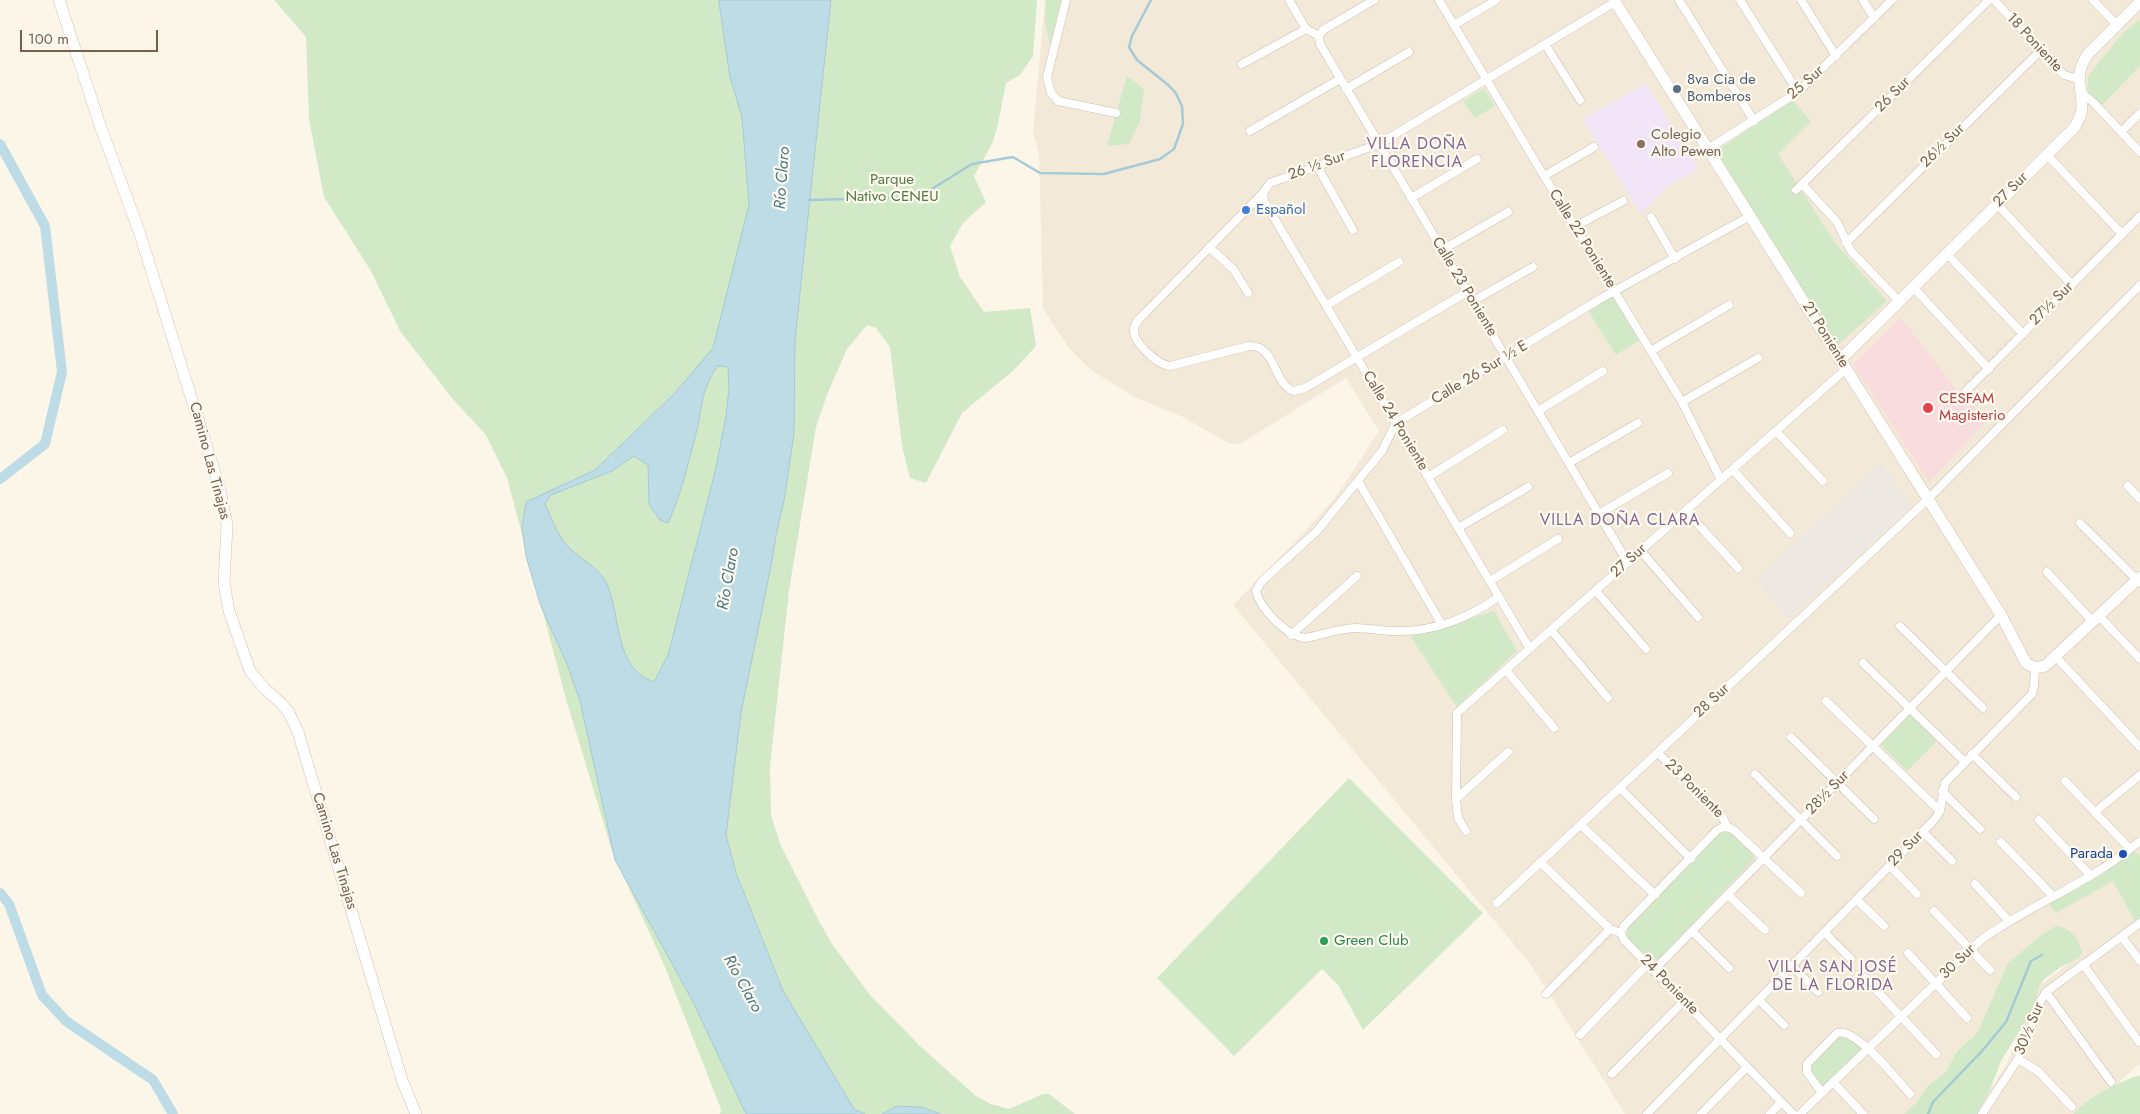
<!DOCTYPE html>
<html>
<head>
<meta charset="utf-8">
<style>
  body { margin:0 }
  #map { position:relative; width:2140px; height:1114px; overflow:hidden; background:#fcf6e9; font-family:Jost,sans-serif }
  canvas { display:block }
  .scale { position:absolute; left:20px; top:30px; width:138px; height:22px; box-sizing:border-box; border:2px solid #755f4d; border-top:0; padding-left:6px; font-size:15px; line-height:18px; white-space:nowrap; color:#755f4d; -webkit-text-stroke:4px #fefaef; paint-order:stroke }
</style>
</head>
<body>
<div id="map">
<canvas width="2140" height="1114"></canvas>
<div class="scale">100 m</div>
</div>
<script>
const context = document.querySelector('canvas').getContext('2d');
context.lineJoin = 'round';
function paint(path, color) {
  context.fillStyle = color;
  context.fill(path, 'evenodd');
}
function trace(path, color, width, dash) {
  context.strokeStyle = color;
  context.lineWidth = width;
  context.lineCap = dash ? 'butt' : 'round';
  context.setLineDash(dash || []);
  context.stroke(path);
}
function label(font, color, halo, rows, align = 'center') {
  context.font = font + ' Jost,sans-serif';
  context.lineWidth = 4.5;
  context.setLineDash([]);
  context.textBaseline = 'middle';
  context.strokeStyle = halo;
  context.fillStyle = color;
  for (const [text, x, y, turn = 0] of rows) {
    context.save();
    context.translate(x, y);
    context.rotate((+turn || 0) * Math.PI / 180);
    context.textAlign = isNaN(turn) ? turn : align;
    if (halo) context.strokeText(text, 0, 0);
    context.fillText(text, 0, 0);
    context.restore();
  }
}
const residential = new Path2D(`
  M1045 0H2140V1063L2085 1114H1973L2007 1064 2040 985 2076 958 2056 926 1982 1033 1907 1114H1625L1531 965 1233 605 1303 534 1338 494 1379 431 1346 378 1240 444H1230L1183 417 1134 397 1091 370 1069 348 1043 309 1039 154 1033 132Z`);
const industrial = new Path2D(`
  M1882 463 1912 506 1789 619 1756 580Z`);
const education = new Path2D(`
  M1646 84 1699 169 1666 188 1641 214 1583 119Z`);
const medical = new Path2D(`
  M1900 317 1961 395 1986 421 1929 482 1853 364Z`);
const green = new Path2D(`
  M274 0H1037L1033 56 1020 75 1006 83 998 124 993 142 974 176 986 202 963 223 950 246 960 277 984 312 1030 308 1036 346 1014 370 962 413 926 483 910 478 902 446 890 347 876 328 867 325 847 349 827 395 816 427 789 591 770 766 771 815 781 846 819 921 832 944 870 995 921 1047 976 1096 991 1104 1009 1109 1043 1094H1049L1075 1114H720L721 1109 665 967 612 851 566 699 507 478 486 435 451 397 400 331 371 271 324 197 309 119 306 37Z
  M1046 0H1062L1050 44 1045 24Z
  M2140 19V66L2102 105 2088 91V76L2123 33Z
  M1127 76 1144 89 1140 121 1129 144 1107 146Z
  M1484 88 1495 106 1475 118 1463 101Z
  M1793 100 1811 122 1778 154 1836 244 1887 301 1837 346 1716 151Z
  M1613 293 1643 338 1616 355 1587 309Z
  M1494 611 1517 651 1457 707 1407 631 1449 625Z
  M1910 715 1937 741 1907 771 1881 745Z
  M1349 778 1483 913 1363 1030 1338 985 1322 969 1234 1056 1157 978Z
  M1720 832H1731L1753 852 1754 859 1659 959 1650 960 1627 937 1628 928Z
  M2134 850 2140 856V920L2136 923 2113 881 2056 913 2049 904 2098 876Z
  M2056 926C2070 927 2079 939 2082 952L2079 958 2061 967 2044 979 2040 985 2032 1012 2002 1059 1989 1092 1977 1114H1904L1918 1101 1928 1086 1946 1072 1956 1053 1978 1032 2008 963 2043 934Z
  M1838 1036H1847L1864 1049 1824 1087 1809 1069 1812 1063Z
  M2140 1075V1114H2073C2090 1096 2117 1082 2140 1075Z`);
const water = new Path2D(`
  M719 0H831L795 340 794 433 784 501 776 535 772 561 741 713 726 835 736 873 783 991 854 1109 865 1114H746L693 1002 615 860 580 701 567 664 540 604 526 556 522 528 526 502 595 470 674 394 713 348 749 205 742 117 730 77ZM718 366 728 367 729 388 726 416 716 468 668 655 654 682C614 669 621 616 607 584 599 566 578 559 566 544 557 534 551 517 545 504L551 495 612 471 634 456 648 465 649 504 660 520 668 523C681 495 688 464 696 434 702 410 701 387 718 366Z
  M897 1106 921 1107 941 1114H882Z`);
const stream = new Path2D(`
  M808 200 919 197 972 164 1013 157 1040 173 1104 174 1160 159 1174 149 1183 124 1182 106 1175 92 1167 84 1137 60 1129 47 1132 36 1151 0
  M1928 1114 1933 1102 1982 1051 2006 1022 2031 961 2042 955`);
const canal = new Path2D(`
  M0 144 45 226 62 372 45 444 0 479
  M0 893 9 904 42 995 66 1021 153 1080 173 1114`);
const street = new Path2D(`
  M1066 0 1047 77 1051 93 1058 101 1116 113
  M1289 0 1306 29
  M1439 0 1544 176 1682 402 1721 480
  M1679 0 1754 121
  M1740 0 1798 92
  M1801 0 1836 56
  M1863 0 1874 18
  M1994 0 2064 75 2078 79
  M2093 0 2117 25
  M1454 25 1496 0
  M1319 36 1320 44 1628 563
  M1319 36 1323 30 1374 0
  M1545 44 1580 100
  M1242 64 1306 29 1319 36
  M1346 89 1409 52
  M2082 93 2093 102 2140 152
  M1250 131 1340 79
  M2121 132 2140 113
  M1708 149 1798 92 1892 0
  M2047 155 2122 234
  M1317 166 1353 230
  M1544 176 1594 147
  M1802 184 1837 222 1851 251 1899 301
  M1796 190 1989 0
  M1263 193 1264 201 1530 649
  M1411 198 1477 159
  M1997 204 2072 285
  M1651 217 1675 259
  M1574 227 1623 201
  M1846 243 2041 50
  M1209 247 1234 270 1248 293
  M1442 250 1508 212
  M1947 254 2023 334
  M1913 287 1989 369
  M1467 292 1305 388 1293 391C1272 381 1276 345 1249 346L1170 366C1158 365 1135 344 1134 332 1133 324 1141 317 1146 312L1263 193 1270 183 1379 144 1615 2
  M1473 301 1533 267
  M1327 305 1399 262
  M1651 351 1729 305
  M1965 392 2140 216
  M1682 402 1758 358
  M1538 411 1603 371
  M1776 431 1823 481
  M1569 463 1638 423
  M1733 470 1790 533
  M1428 477 1503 430
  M1358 481 1442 625
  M2128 486 2140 499
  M1686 511 1738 568
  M1599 514 1668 473
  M2080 523 2139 582
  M1458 528 1528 487
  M1641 551 1698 617
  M2047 572 2093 622
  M1490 581 1558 539
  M1596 591 1646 649
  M1498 597C1471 617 1435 631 1401 631 1386 632 1370 628 1355 628 1338 629 1322 635 1305 638 1287 636 1260 609 1256 591L1261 582 1317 531 1382 451 1396 423 1600 299 1750 216
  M2099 616 2140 659
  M1900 626 1983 708
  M1551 630 1608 698
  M1291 635 1357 576
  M2056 657 2140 747
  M1863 663 1964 761
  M1506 670 1554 728
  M1826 701 1940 811
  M1791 737 1874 819
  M1658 753 1722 816 1727 827
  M1972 754 2016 797
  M1755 774 1837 856
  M2065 781 2130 849
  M1621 789 1691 859
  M1942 791 1980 829
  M1456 799 1508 752
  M2095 812 2140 775
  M2039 820 2090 875
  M1581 825 1655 895
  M1466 831 1458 818 1456 799 1457 713 1846 369
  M1923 832 1952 861
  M2001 842 2053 896
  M1541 863 1610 929 1621 933
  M1890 866 1917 894
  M1975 884 2009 921
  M1728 895 1765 930
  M1857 900 1884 926
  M1497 903 1928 499 2140 285
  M1934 911 1990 970
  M1692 931 1729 968
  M1621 933 1624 926 1717 830C1723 826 1729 826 1735 831L1801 893
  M1621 933 1624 940 1793 1114
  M1825 933 1851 959
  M2122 937 2140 961
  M1908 953 1967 1018
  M2083 964 2139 1042
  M1792 966 1818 992
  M1654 970 2001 615
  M1865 978 1936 1054
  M2046 992 2111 1082
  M1546 994 1610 929
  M1759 1000 1784 1025
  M1580 1035 1648 964
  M2018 1059 2038 1071 2072 1107
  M1612 1074 1684 1001
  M1833 1082 1863 1114
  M1822 1093 1807 1072V1064L1837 1033C1856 1027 1897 1080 1910 1094
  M1647 1114 1935 819 1940 811 1945 783 2032 694 2034 686 2035 668
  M1701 1114 1747 1067
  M1770 1114 1781 1102
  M1800 1114 1981 940C2031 904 2092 882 2140 841
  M1982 1114 2018 1059 2041 1000 2046 992 2140 923`);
const secondary = new Path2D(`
  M59 0 101 128 139 231 219 486 227 525 224 583 229 611 250 671 264 688 281 703 289 713 298 732 402 1080 416 1114
  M1614 0 2001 615 2026 663 2035 668 2045 666 2140 577
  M1840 360 2073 129C2095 102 2067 82 2088 54L2140 2`);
const markers = [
  [1677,89,5,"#5c6f8a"],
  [1641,144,5,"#8d6e63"],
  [1246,210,5,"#3f7fe0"],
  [1928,408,6,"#e0444e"],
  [2123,854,5,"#1a4fb4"],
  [1324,941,5,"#2e9e5b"]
];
const streetNames = [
  ["18 Poniente",2034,43,47],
  ["25 Sur",1806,83,-41],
  ["26 Sur",1893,95,-45],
  ["26½ Sur",1943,146,-45],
  ["26 ½ Sur",1317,166,-20],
  ["27 Sur",2011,190,-45],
  ["Calle 22 Poniente",1582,239,58],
  ["Calle 23 Poniente",1464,287,59],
  ["27½ Sur",2052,304,-45],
  ["21 Poniente",1825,335,58],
  ["Calle 26 Sur ½ E",1480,373,-31],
  ["Calle 24 Poniente",1395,421,59],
  ["Camino Las Tinajas",209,461,75],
  ["27 Sur",1629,561,-42],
  ["28 Sur",1712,701,-43],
  ["23 Poniente",1694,789,45],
  ["28½ Sur",1828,793,-46],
  ["29 Sur",1906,849,-46],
  ["Camino Las Tinajas",334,851,73],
  ["30 Sur",1958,962,-44],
  ["24 Poniente",1669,985,46],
  ["30½ Sur",2030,1029,-68]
];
const serviceNames = [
  ["8va Cia de",1687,80],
  ["Bomberos",1687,97]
];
const educationNames = [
  ["Colegio",1651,135],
  ["Alto Pewen",1651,152]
];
const parkNames = [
  ["Parque",892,180],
  ["Nativo CENEU",892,197]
];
const shopNames = [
  ["Español",1256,210]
];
const healthNames = [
  ["CESFAM",1939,399],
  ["Magisterio",1939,416]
];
const transitNames = [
  ["Parada",2113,854]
];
const leisureNames = [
  ["Green Club",1334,941]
];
const neighbourhoodNames = [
  ["VILLA DOÑA",1417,145],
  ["FLORENCIA",1417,163],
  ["VILLA DOÑA CLARA",1620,521],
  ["VILLA SAN JOSÉ",1833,968],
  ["DE LA FLORIDA",1833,986]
];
const waterNames = [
  ["Río Claro",783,178,-86],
  ["Río Claro",729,579,-80],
  ["Río Claro",742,984,61]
];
paint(residential, '#f3e9d8');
paint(industrial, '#ede8e2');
paint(education, '#f3e5f8');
paint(medical, '#f9ddde');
paint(green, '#d2e9c8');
paint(water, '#bedce5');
trace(water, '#a5cad6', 1);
trace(stream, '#a5cad6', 2.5);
trace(canal, '#bedce5', 10);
trace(street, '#cdbfaf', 9);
trace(secondary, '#d2c1af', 12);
trace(street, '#fff', 8);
trace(secondary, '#fff', 11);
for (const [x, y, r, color] of markers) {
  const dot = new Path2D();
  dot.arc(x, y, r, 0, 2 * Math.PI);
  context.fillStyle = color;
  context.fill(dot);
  trace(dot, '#fefaef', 2);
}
label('15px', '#755f4d', '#fefaef', streetNames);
label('15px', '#4e5e75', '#fefaef', serviceNames, 'left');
label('15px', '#785e54', '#fefaef', educationNames, 'left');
label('15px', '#517a46', '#fefaef', parkNames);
label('15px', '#366cbe', '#fefaef', shopNames, 'left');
label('15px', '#be3a42', '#fefaef', healthNames, 'left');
label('15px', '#164399', '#fefaef', transitNames, 'right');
label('15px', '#27864d', '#fefaef', leisureNames, 'left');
context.letterSpacing = '1px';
label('16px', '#866691', '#fefaef', neighbourhoodNames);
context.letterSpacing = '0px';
label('italic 16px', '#487887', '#fefaef', waterNames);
</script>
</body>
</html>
